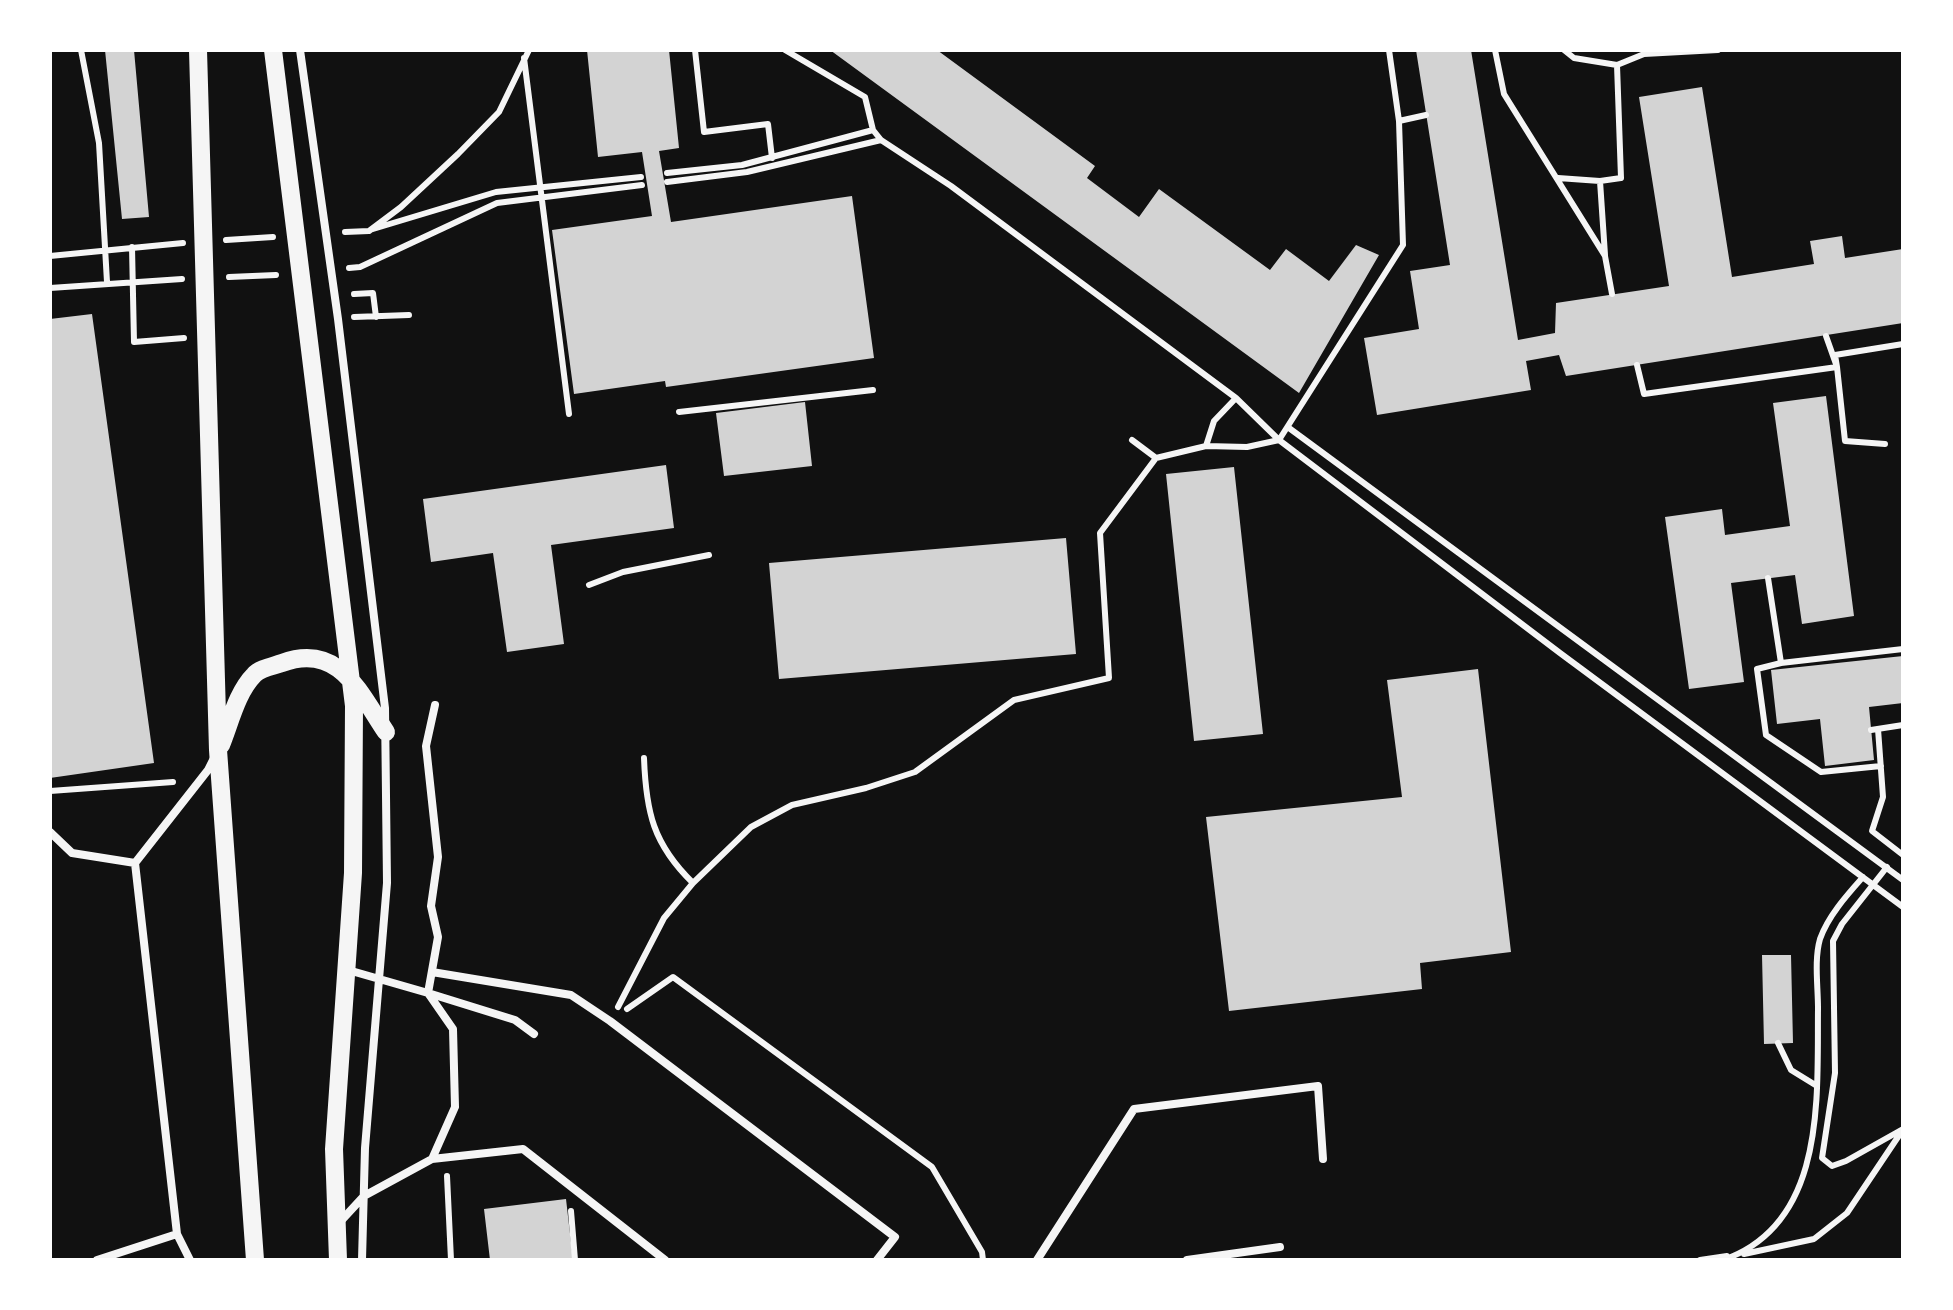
<!DOCTYPE html>
<html>
<head>
<meta charset="utf-8">
<style>
  body { margin:0 }
  #map { position:relative; width:1953px; height:1310px; overflow:hidden; background:#111; font-family:"Golos Text",sans-serif }
  canvas { display:block }
  .frame { position:absolute; inset:0; border:52px solid #fff; pointer-events:none }
</style>
</head>
<body>
<div id="map">
<canvas width="1953" height="1310"></canvas>
<div class="frame"></div>
</div>
<script>
const context = document.querySelector('canvas').getContext('2d');
context.lineJoin = 'round';
function paint(path, color) {
  context.fillStyle = color;
  context.fill(path, 'evenodd');
}
function trace(path, color, width, dash) {
  context.strokeStyle = color;
  context.lineWidth = width;
  context.lineCap = dash ? 'butt' : 'round';
  context.setLineDash(dash || []);
  context.stroke(path);
}
const building = new Path2D(`
  M105 50H134L149 217 122 219Z
  M587 50H669L679 148 659 151 671 222 852 196 874 358 666 387 665 381 574 394 552 230 652 216 642 152 598 157Z
  M830 50H937L1095 166 1087 178 1139 217 1159 189 1270 270 1286 249 1329 281 1356 245 1379 255 1299 393Z
  M1416 50H1471L1518 340 1555 333 1556 303 1669 286 1639 97 1702 87 1732 277 1814 264 1810 241 1842 236 1845 258 1903 249V323L1566 376 1559 355 1526 361 1531 390 1377 415 1364 338 1419 329 1410 271 1450 265Z
  M92 314 154 763 50 778V319Z
  M1826 396 1854 616 1802 624 1795 575 1731 583 1744 682 1689 689 1665 517 1722 509 1725 535 1790 526 1773 403Z
  M805 402 812 466 724 476 716 413Z
  M666 465 674 528 551 545 564 644 507 652 493 553 431 562 423 499Z
  M1234 467 1263 734 1194 741 1166 474Z
  M1066 538 1076 654 779 679 769 563Z
  M1903 656V703L1869 707 1874 760 1825 766 1820 719 1777 724 1771 670Z
  M1478 669 1511 952 1420 963 1422 989 1229 1011 1206 817 1402 797 1387 680Z
  M1762 955H1791L1793 1043 1764 1044Z
  M566 1199 573 1260H490L484 1209Z`);
const path = new Path2D(`
  M81 50 99 143 107 282
  M695 50 704 132 768 124 772 158
  M1495 50 1504 94 1605 256 1612 294
  M1564 50 1574 58 1617 65 1644 54 1718 50
  M524 58 569 414
  M1399 121 1426 115
  M873 130 881 140 951 186 1236 398 1279 440 1560 653 1903 907
  M667 173 742 165 873 130 865 97 785 50
  M1558 178 1600 181 1621 178 1617 65
  M1600 181 1605 255
  M667 182 747 172 881 140
  M373 229 496 192 641 177
  M345 232 369 231 401 207 458 154 499 112 529 50
  M226 240 273 237
  M132 247 134 342 184 338
  M50 256 183 243
  M349 268 360 267 497 203 642 185
  M229 277 276 275
  M50 288 182 279
  M354 294 373 293 376 317
  M354 317 409 315
  M1826 336 1837 367 1845 441 1885 444
  M1637 365 1644 394 1837 367 1835 355 1903 344
  M679 412 873 390
  M1289 428 1903 880
  M1132 440 1156 458
  M1206 446 1247 447 1279 440 1403 245 1399 121 1389 50
  M1768 578 1781 663 1903 649
  M589 585 623 572 709 555
  M1781 663 1757 669 1766 735 1821 772 1881 766
  M1878 729 1883 797 1872 831 1903 855
  M1871 730 1903 725
  M644 758C646 812 653 844 693 883
  M50 791 173 782
  M1887 867 1842 924 1833 941 1835 1073 1822 1158 1832 1166 1846 1161 1903 1129
  M618 1007 664 918 693 883 751 827 792 805 866 788 915 772 1014 700 1109 678 1100 533 1156 458 1206 446 1214 421 1236 398
  M627 1009 673 977 932 1167 982 1252 983 1260
  M1778 1043 1791 1070 1817 1086
  M447 1176 451 1260
  M571 1211 575 1260
  M1744 1254 1814 1239 1847 1213 1902 1131
  M1700 1260 1727 1256
  M1723 1260C1827 1224 1817 1097 1818 1008 1818 986 1814 960 1820 939 1828 916 1847 895 1863 877`);
const service = new Path2D(`
  M300 50 338 319 385 708 387 883 365 1148 362 1260
  M50 832 72 853 135 863
  M348 970 428 993 438 937 431 906 438 857 426 746 435 705
  M432 972 571 995 610 1021 895 1237 877 1260
  M428 993 515 1020 534 1034
  M432 1159 523 1149 665 1260
  M339 1223 364 1196 432 1159 455 1107 453 1029 428 993
  M177 1234 190 1260
  M97 1260 177 1234 135 863 208 770 214 758
  M1037 1260 1134 1109 1318 1086 1323 1159
  M1187 1260 1280 1247`);
const tertiary = new Path2D(`
  M198 50 218 750 255 1260
  M273 50 354 706 353 873 334 1149 338 1260
  M221 745C230 723 237 692 254 675 260 668 274 666 282 663 339 642 359 692 386 732`);
paint(building, '#d3d3d3');
trace(path, '#f5f5f5', 6);
trace(service, '#f5f5f5', 8);
trace(tertiary, '#f5f5f5', 18);
</script>
</body>
</html>
